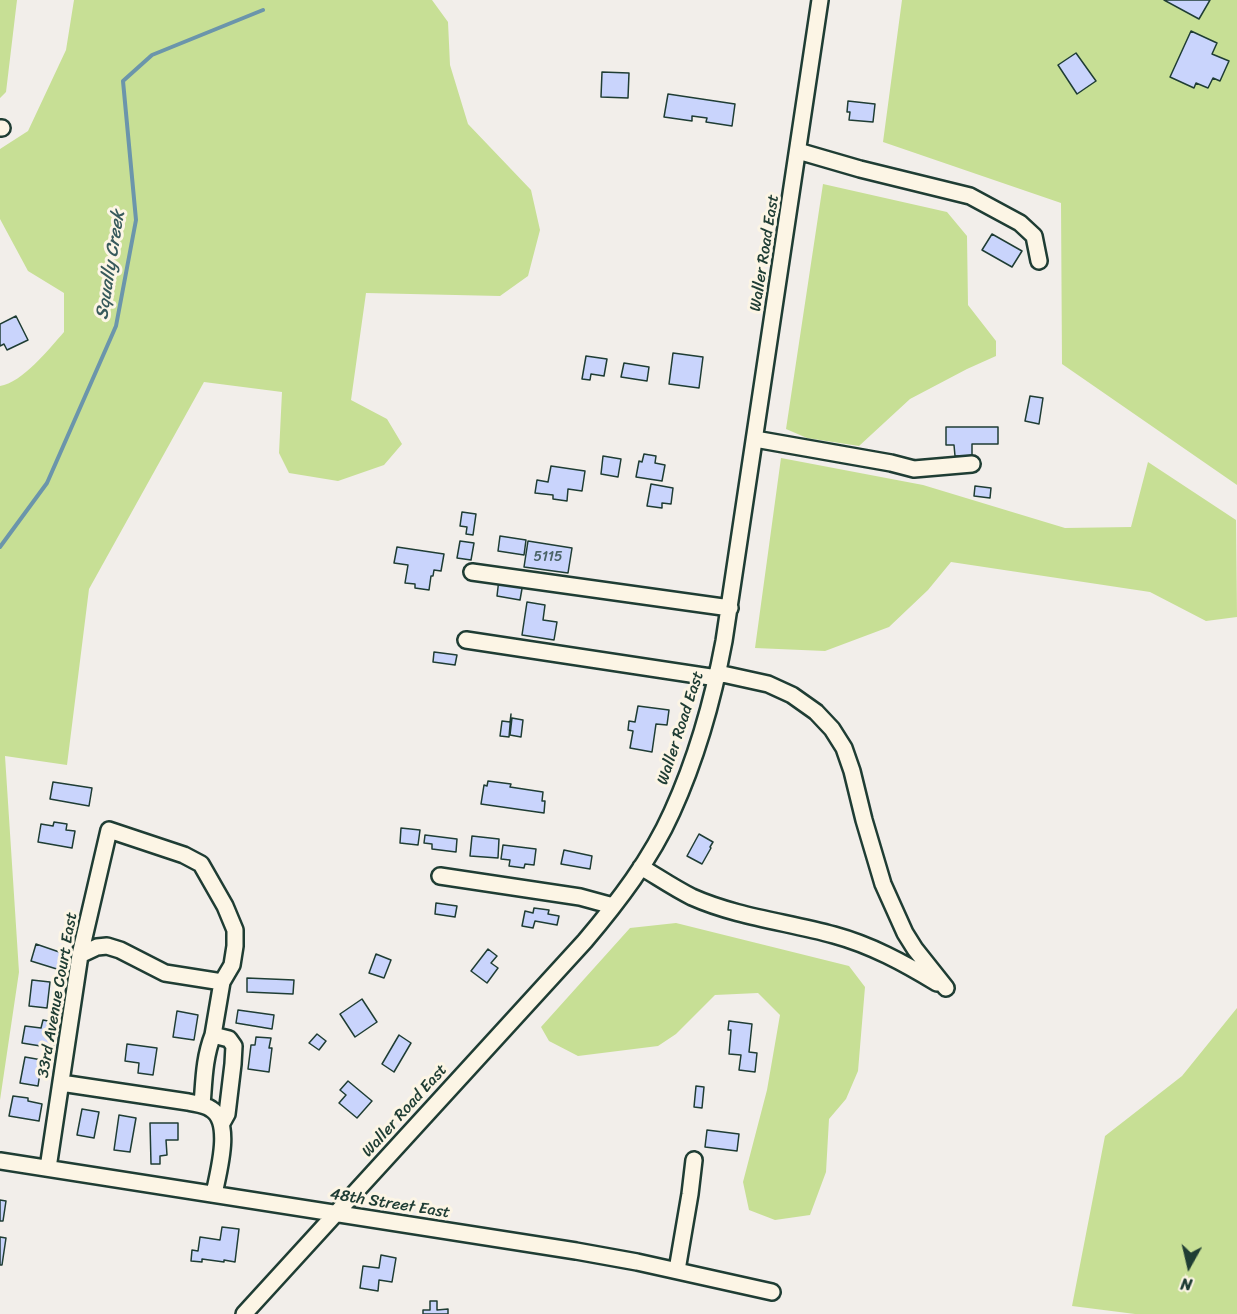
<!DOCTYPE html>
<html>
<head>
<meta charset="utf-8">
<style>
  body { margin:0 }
  #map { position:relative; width:1237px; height:1314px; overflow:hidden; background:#f2eeea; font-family:Sriracha,sans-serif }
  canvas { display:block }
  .north { position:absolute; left:1159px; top:1236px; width:60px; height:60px; -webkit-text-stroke:4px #fcf5e5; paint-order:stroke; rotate:188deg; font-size:16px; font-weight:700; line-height:24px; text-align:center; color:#1f3d34 }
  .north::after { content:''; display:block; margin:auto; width:21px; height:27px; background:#1f3d34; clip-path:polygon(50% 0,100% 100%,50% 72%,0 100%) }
</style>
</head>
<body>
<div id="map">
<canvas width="1237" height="1314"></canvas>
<div class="north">N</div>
</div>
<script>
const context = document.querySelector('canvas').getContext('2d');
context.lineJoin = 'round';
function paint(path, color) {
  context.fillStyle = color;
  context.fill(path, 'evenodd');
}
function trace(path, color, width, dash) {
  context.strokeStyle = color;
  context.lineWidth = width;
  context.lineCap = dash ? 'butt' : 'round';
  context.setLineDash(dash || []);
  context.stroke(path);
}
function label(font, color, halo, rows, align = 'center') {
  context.font = font + ' Sriracha,sans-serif';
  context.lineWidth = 6;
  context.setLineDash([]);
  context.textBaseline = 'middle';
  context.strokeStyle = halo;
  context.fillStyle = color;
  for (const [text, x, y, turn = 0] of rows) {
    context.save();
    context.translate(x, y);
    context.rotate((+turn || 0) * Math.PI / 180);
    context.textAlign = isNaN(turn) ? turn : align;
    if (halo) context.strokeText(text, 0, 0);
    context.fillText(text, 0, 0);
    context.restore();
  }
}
const green = new Path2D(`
  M0 0H17L6 92 0 98Z
  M74 0H432L448 22 450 65 468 124 531 190 540 230 528 276 500 296 366 293 351 400 387 419 402 444 384 465 338 481 289 473 279 453 282 392 204 382 89 589 67 765 5 756 19 972 0 1100V386C22 383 49 349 64 332V293L28 271 0 219V149L28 131 66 50Z
  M902 0H1237V485L1062 364 1061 203 883 142Z
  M823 184 947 212 967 236 968 305 996 341V356L967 369 910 399 859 446 807 438 786 429Z
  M781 458 923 485 1065 528 1131 527 1148 462 1236 520 1237 617 1206 621 1150 592 951 562 928 590 889 627 825 651 755 648Z
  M676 923 849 966 865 987 858 1071 846 1099 829 1119 826 1172 810 1215 775 1220 749 1210 743 1182 767 1090 780 1015 758 993 715 995 676 1034 658 1046 578 1056 549 1041 541 1027 630 928Z
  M1237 1008V1314H1135L1072 1306 1105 1136 1182 1076Z`);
const stream = new Path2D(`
  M0 547 47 483 116 326 136 220 123 81 152 55 263 10`);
const building = new Path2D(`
  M1164 0H1210L1199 19Z
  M1191 31 1217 43 1212 54 1229 61 1220 81 1213 78 1208 88 1196 83 1194 88 1170 77Z
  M1076 53 1096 81 1077 94 1058 65Z
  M602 72 629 73 628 98 601 97Z
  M668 94 735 104 732 126 706 122 707 118 692 116V121L664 117Z
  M848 101 875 104 873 122 849 120 850 112H847Z
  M992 234 1022 251 1012 267 982 250Z
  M16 316 28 340 7 350 4 344 0 346V324Z
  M673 353 703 357 699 388 669 384Z
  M586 356 607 359 604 376 591 374 590 380 582 379Z
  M624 363 649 367 647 381 621 377Z
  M1030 396 1043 398 1039 424 1025 421Z
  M946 427H998V444H972V456H955L954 445H946Z
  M644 454 656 456 655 463 665 465 662 481 636 477 639 461 642 462Z
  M603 456 621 459 618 477 601 474Z
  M551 466 585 471 582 491 568 489 567 501 553 499V495L535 493 537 480 548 482Z
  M651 484 673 488 671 504 662 503V508L647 506Z
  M975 486 991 488 990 498 974 496Z
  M462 512 476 514 473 535 466 534 467 527 460 526Z
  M500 536 526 540 524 555 498 551Z
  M460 541 474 543 471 560 457 558Z
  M528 541 572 548 568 573 524 567Z
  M397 547 444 554 441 571 434 570 433 576H431L429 590 415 588V584L405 583 408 565 394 563Z
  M499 579 523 583 520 600 497 596Z
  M527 602 545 605 543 620 557 622 554 640 522 635Z
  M434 652 457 655 455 665 433 662Z
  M638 706 669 710 667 725 656 724 652 752 630 748 633 731 628 730 629 721 635 722Z
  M511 714 509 737 500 736 502 721 510 722Z
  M512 718 523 720 521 737 510 735Z
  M488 781 511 784 510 787 543 792 542 801H545L544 813 481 804 484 785 487 786Z
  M53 782 92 788 89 806 50 799Z
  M54 822 67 824 66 830 75 831 72 848 38 842 41 824 53 826Z
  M401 828 420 830 418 845 400 843Z
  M699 834 713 842 710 847 711 848 702 864 687 856Z
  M425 835 457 839 456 852 432 849V844L424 843Z
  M472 836 499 839 498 858 470 856Z
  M503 845 536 849 534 865 525 864 524 868 509 866 510 860 501 859Z
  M564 850 592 856 590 869 561 864Z
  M436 903 457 906 455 917 435 914Z
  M534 908 549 910 548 914 559 916 557 925 535 921 533 928 522 926 525 911 533 913Z
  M36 944 65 954 60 970 31 961Z
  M488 949 497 956 491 963 498 968 487 983 471 971Z
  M376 954 391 960 384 978 369 973Z
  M247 978 294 980 293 994 247 992Z
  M32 980 50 982 47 1008 29 1006Z
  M362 999 377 1022 355 1037 340 1014Z
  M238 1010 274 1015 272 1029 236 1023Z
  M177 1011 198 1015 194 1040 173 1037Z
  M43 1020 53 1022 52 1030H56L53 1048 22 1043 25 1026 41 1028Z
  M729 1021 752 1024 749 1052 757 1053 755 1072 739 1070 741 1055 729 1054 731 1030H728Z
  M317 1034 326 1041 319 1050 309 1043Z
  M399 1035 411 1043 394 1072 382 1064Z
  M256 1037 271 1038 269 1048H272L269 1072 248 1069 251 1045H255Z
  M127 1044 157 1048 153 1075 138 1073 139 1063 125 1061Z
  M25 1057 42 1060 38 1086 20 1083Z
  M348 1081 372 1101 357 1118 339 1103 346 1095 340 1090Z
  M696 1086 704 1087 702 1108 694 1107Z
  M13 1096 28 1098V1101L42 1104 39 1121 9 1116Z
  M82 1109 99 1112 94 1138 77 1135Z
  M119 1115 136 1118 130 1152 114 1150Z
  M150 1123H178V1140H166L167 1155 160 1156V1164H151Z
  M707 1130 739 1134 737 1151 705 1147Z
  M0 1200 6 1201 3 1221H0Z
  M222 1227 239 1229 235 1262 224 1260V1262L202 1259V1262L191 1261 192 1250 198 1251 200 1237 220 1240Z
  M0 1237 6 1238 2 1265H0Z
  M381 1255 396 1258 392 1282 379 1280 378 1291 360 1288 363 1266 379 1268Z
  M430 1301H437V1310L448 1309V1314H423V1310H430Z`);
const minor = new Path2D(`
  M0 128H2
  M798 151 860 169 970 196 1020 223 1034 236 1039 261
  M755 439 891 463 914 469 972 464
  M472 572 730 608
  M466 640 717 678
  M718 673 768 684 792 695 816 712 832 729 844 748 852 771 864 820 883 884 905 933 915 949 946 988
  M641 867C658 877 674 888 692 897 737 917 787 922 834 935 871 945 904 963 937 983
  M440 876 580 897 613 906
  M80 955 97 947 107 946 120 950 165 973 222 982
  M61 1083 188 1102C196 1104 204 1104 211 1109 233 1122 218 1173 214 1194
  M202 1105C204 1081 204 1058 213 1035L229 1039 234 1046 233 1064 227 1114 222 1123
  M0 1161 576 1251 637 1262 772 1292
  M48 1168 80 955 109 830 184 855 201 864 225 906 235 930V946L232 965 222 982 213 1035
  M677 1270 690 1194 694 1160
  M244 1314 585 941C618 902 651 859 672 812 697 757 713 700 724 641L820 0`);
const numberNames = [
  ["5115",548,557]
];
const streetNames = [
  ["Waller Road East",765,253,-81],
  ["Waller Road East",681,728,-72],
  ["33rd Avenue Court East",58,995,-80],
  ["Waller Road East",405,1111,-48],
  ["48th Street East",390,1204,9]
];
const waterNames = [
  ["Squally Creek",111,265,-81]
];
paint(green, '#c7df95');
trace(stream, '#6b95ab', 4);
paint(building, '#c9d4fc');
trace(building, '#1f3d34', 1.5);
trace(minor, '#1f3d34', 20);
trace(minor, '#fcf5e5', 15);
label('14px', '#4a6366', null, numberNames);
label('16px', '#1f3d34', '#fcf5e5', streetNames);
label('italic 18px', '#385a5c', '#fcf5e5', waterNames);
</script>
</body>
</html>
